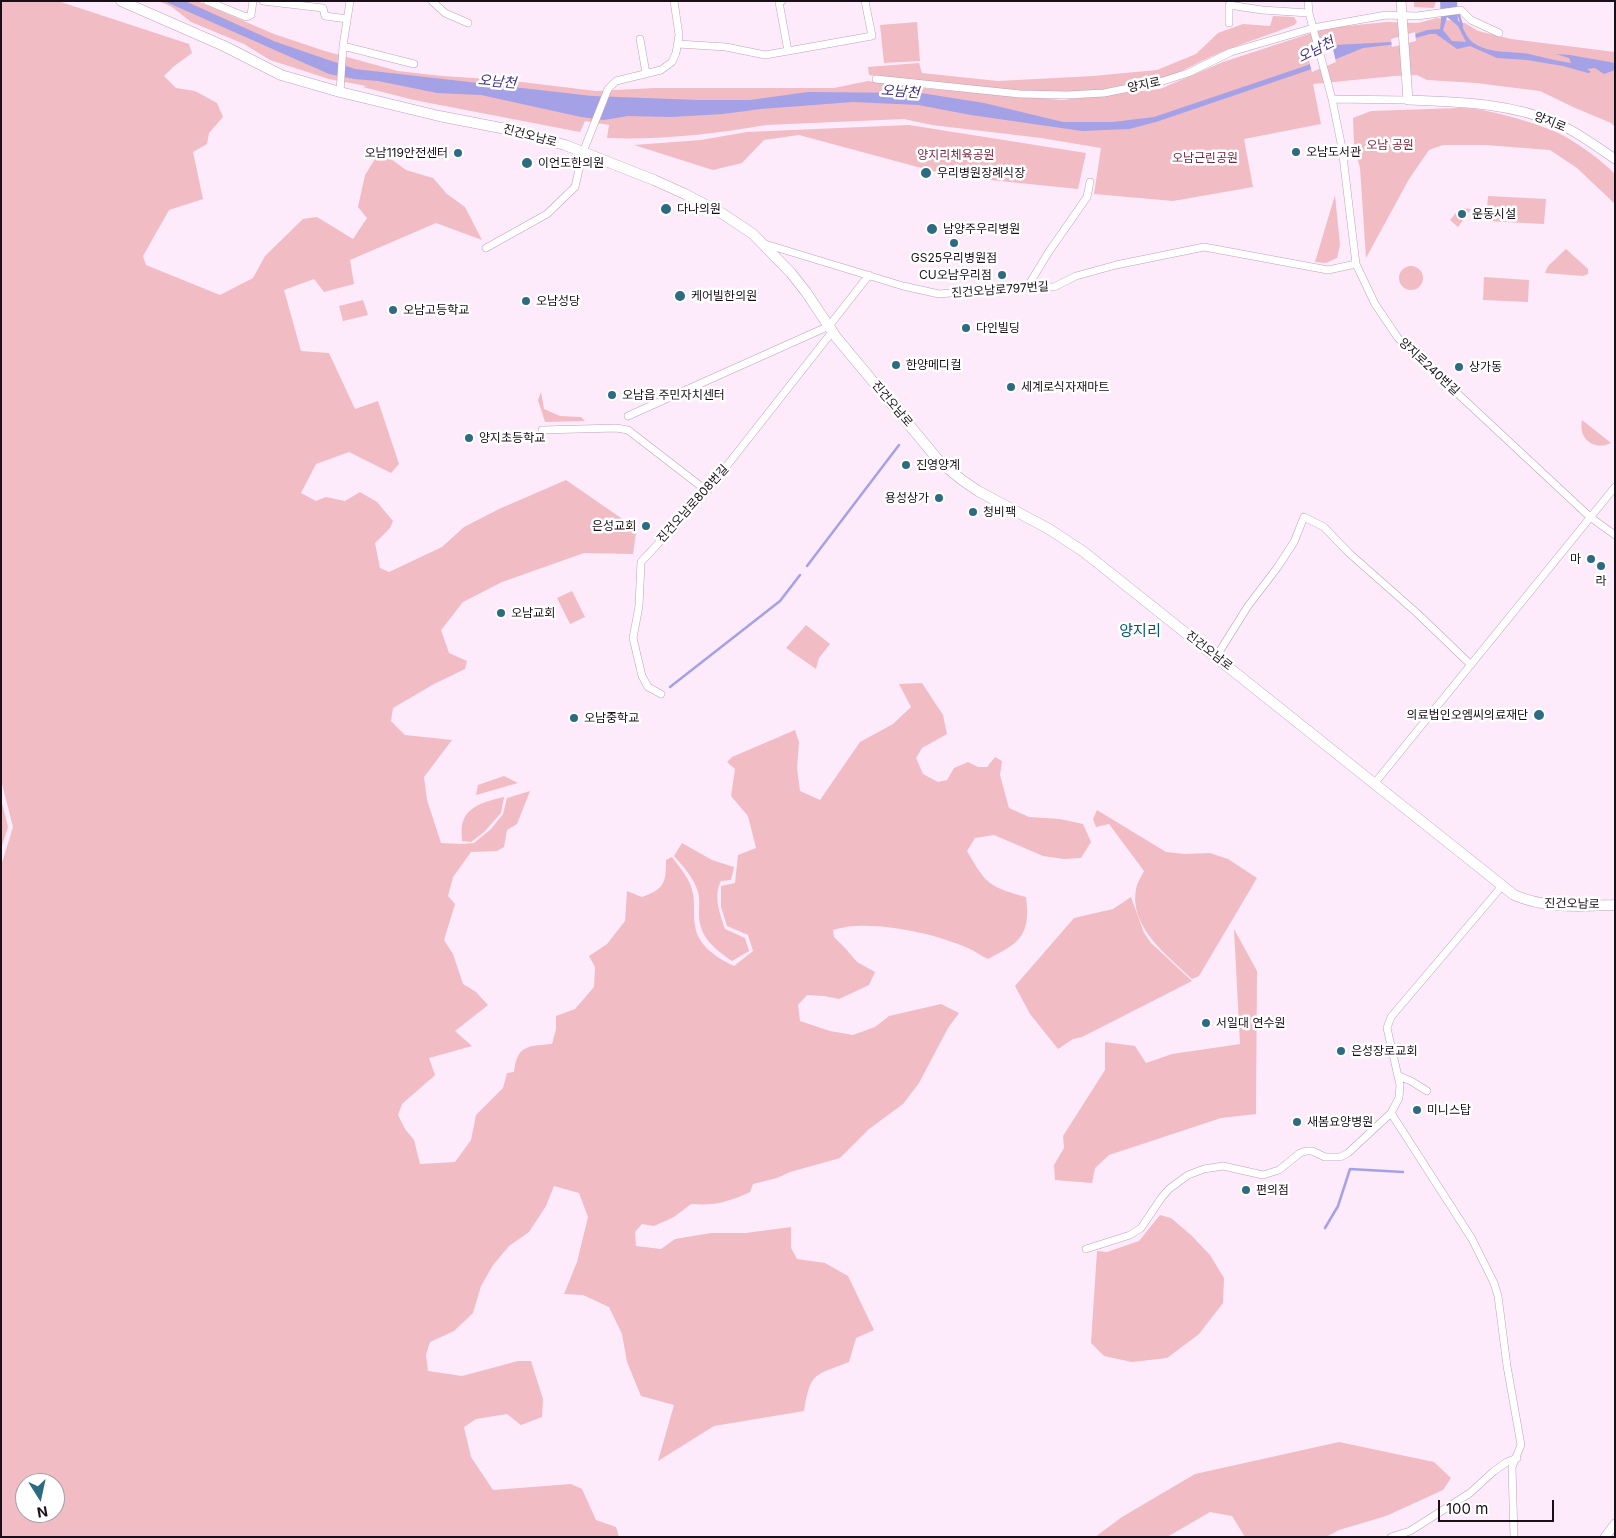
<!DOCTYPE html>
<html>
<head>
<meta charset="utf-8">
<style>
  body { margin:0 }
  #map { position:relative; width:1616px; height:1538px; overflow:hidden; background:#fdebfc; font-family:Inter,sans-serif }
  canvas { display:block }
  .frame { position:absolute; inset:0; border:2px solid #180f18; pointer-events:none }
  .north { position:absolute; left:15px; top:1473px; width:50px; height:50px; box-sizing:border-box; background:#fff; border:1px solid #a39fa3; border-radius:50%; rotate:170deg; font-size:14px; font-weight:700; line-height:20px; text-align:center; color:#180f18 }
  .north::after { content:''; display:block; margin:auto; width:18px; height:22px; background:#2d6b81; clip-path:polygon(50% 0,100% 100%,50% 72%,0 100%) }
  .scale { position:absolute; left:1438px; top:1500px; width:116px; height:22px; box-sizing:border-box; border:2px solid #180f18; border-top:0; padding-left:6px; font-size:15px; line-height:18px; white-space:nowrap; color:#180f18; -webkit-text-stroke:4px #fff; paint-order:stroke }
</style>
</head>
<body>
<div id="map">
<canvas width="1616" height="1538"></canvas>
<div class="frame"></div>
<div class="north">N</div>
<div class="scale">100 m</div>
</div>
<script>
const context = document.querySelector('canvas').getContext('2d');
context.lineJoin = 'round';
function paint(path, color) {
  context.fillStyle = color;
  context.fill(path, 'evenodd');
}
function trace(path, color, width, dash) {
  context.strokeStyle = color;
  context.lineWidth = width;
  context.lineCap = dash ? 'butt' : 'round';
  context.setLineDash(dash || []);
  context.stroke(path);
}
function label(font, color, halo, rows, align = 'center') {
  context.font = font + ' Inter,"Noto Sans KR",sans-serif';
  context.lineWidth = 5;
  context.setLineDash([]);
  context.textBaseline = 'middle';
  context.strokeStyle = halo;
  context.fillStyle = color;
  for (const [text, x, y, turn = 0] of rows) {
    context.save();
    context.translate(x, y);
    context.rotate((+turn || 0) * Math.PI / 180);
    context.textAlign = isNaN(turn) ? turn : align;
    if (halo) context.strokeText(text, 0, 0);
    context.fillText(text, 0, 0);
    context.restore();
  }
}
const green = new Path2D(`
  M1 1H58L189 44 192 53 173 67 164 76 176 88 195 91 217 103 223 117 209 133 207 144 193 152 203 199 169 210 143 256 146 265 220 295 253 278 265 256 303 219 317 217 353 239 367 218 358 207 365 175 380 151 406 170 433 178 447 194 465 207 482 240 436 223 350 260 354 284 324 292 314 279 284 290 301 351 329 353 355 409 378 401 399 464 391 473 349 452 316 464 301 493 316 501 326 497 345 501 360 492 377 502 393 521 390 528 375 543 380 568 389 572 442 547 464 527 499 509 566 480 621 518 636 533 633 554 584 553 502 582 463 602 441 630 449 653 467 661 465 669 434 684 393 708 391 721 405 735 452 740 424 777 427 800 441 843 462 844 474 843 491 829 503 814 507 798 530 791 517 824 507 830 504 847 497 851 471 852 453 877 448 896 455 904 444 940 453 954 463 984 476 992 488 1005 455 1031 472 1046 429 1058 435 1075 402 1104 398 1115 405 1129 414 1140 420 1164 455 1162 471 1140 476 1115 503 1088 507 1073 514 1072C517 1045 528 1046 552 1044L556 1029V1016L575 1009 594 987 595 967 589 956 607 944 625 921 627 891 642 897C665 889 666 882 666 860L672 857C680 868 691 880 693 894 695 904 693 915 695 926 698 946 717 958 734 966L753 951 748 935 727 926 721 907V886L735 883 738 855 756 848 748 816 731 796 735 769 727 762 732 757 795 730 799 742 797 768 800 791 820 800 860 742 893 724 911 707 899 684 922 683 943 715 947 734 922 748 916 758 923 774 938 782 947 780 954 768 968 762 978 767H987L995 757 1002 761 1000 775 1009 808 1029 817 1060 819 1083 824 1091 842 1081 858 1064 859 1043 856 994 835 975 838 967 851C986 884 989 887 1026 897 1031 936 1019 943 988 959 981 956 975 951 968 948 935 933 867 918 833 930L834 937 845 948 857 962 875 972 869 985 839 999 824 996 807 995 798 1005 800 1021 830 1031 853 1035 875 1027 889 1016 941 1004 959 1013 948 1028 919 1083 903 1104 869 1129 840 1158 790 1172 777 1178 753 1184 750 1192C728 1202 715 1206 691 1204L674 1217 654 1226 642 1224 635 1232 636 1246 661 1249 675 1239 711 1233H746L791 1227V1248L797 1259 825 1263 848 1276 874 1330 856 1338 849 1362C813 1376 811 1372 804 1411L714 1426 658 1461 674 1405 641 1396 627 1362 622 1334 609 1307 583 1295 564 1294 577 1262 588 1217 579 1193 554 1186 546 1206 529 1232 509 1246 493 1265 481 1286 473 1313 454 1331 430 1342 426 1355 428 1371 462 1376 518 1361H531L543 1399 542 1417 521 1425 507 1414 476 1419 464 1427 471 1457 493 1490 571 1484 582 1489 596 1520 616 1527 619 1537H1V866L13 827 1 780ZM25 1483H55V1513H25Z
  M159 1H197L274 34 325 51 398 71 442 76 505 80 596 91 655 88H834L868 81 921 88 1062 100 1160 89 1223 62 1327 28 1387 22 1418 23 1437 18 1465 23 1478 31 1511 39 1615 52V127L1611 123 1573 107 1540 91 1476 83 1427 80 1417 75 1395 76 1313 84 1321 124 1244 139 1253 187 1173 201 1094 194 1101 148 1041 138 932 125 904 119 766 125C714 134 659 140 607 138L609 125 585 121 580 132 414 100 363 87 366 86 329 79 270 60 244 44 191 22 172 7Z
  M1414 1H1436L1434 8 1414 7Z
  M1273 16 1294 17 1297 22 1294 25C1269 35 1243 43 1219 53 1200 61 1183 72 1163 78 1105 97 1042 92 982 87 944 83 906 79 869 75L868 67 919 63 922 73 998 81 1093 76 1157 70 1196 54 1218 33 1243 24 1270 26Z
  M917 22 920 61 884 63 880 25Z
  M1429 109C1444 109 1460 107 1475 109 1497 112 1548 126 1566 137 1583 147 1601 160 1615 174V204L1577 168 1550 150 1485 145H1443L1429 150 1409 179 1366 258 1360 168 1354 145 1353 118 1371 111Z
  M909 125 1086 153 1078 189 951 176 799 135 764 140 742 163 713 170 634 145 701 140 747 132Z
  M1335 195 1340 245 1337 258 1326 263 1315 262Z
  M1488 196 1546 199 1544 224 1486 221Z
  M1460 208 1471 209 1458 227 1450 220Z
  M1566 249 1588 269V274L1583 276 1545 273 1548 266Z
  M1399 278a12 12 0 1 1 24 0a12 12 0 1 1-24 0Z
  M1484 277 1529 280 1528 302 1483 300Z
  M363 300 368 315 343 321 339 306Z
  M541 392 544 409 560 416 581 417 585 421 545 422 538 400Z
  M1582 420 1611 443C1594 451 1578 439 1582 420Z
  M572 591 585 617 570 624 557 598Z
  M806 625 830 644 819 658 816 669 786 648Z
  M504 776 518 783 476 795 478 785Z
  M504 797 501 813 484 832 471 842 462 841C462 836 461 830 462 825 466 805 488 801 504 797Z
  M1 799 8 827 1 849Z
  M1097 810 1166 852 1185 854 1210 853 1228 859 1257 878 1199 976 1192 979C1167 955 1126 925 1137 885 1139 880 1142 875 1144 871L1109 824 1096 827 1093 819Z
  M682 843 712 860 734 867 731 880 721 881C713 896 720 914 725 929L745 938 749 951 732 961C715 949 700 938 699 916 699 908 700 899 698 892 694 878 683 866 674 856Z
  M1131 897 1144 933 1151 943 1192 981 1082 1037 1073 1039 1058 1049 1030 1014 1015 986 1074 918 1113 909Z
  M1234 929 1257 971 1256 1114 1221 1118 1109 1155 1095 1168 1092 1183 1055 1180 1054 1165 1064 1148 1063 1136 1105 1070V1042L1135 1046 1146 1063 1172 1054 1240 1044Z
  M1160 1215 1171 1218 1191 1235 1210 1255 1224 1278 1223 1303 1199 1334 1167 1358 1132 1362 1104 1356 1091 1343 1097 1251 1107 1252 1139 1241Z
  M1339 1442 1434 1462 1451 1478 1443 1490 1386 1516 1339 1530 1326 1537H1245L1232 1516 1210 1512 1167 1537H1095L1122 1517 1195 1474Z`);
const water = new Path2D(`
  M164 1H185L276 42 355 69 592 96 699 100H750L808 92 921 93 984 103 1063 122H1113L1154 117 1308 65 1335 45 1392 42 1427 30 1440 29 1441 20 1440 1H1457L1458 20C1464 27 1465 36 1472 42 1488 54 1511 51 1529 54 1543 57 1557 61 1571 63L1569 58 1556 54 1570 55 1615 63V70L1604 74 1595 68 1587 69 1591 72 1588 73 1563 66 1527 60 1497 58 1470 46 1457 49 1436 34H1430L1389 45 1363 48 1312 69 1156 122 1129 129 1082 131 971 115 918 105 853 102 761 109 723 114 672 117 628 116 604 120 581 117 481 95 437 93 378 81 354 79 329 74ZM1447 17 1458 26 1466 42 1452 41 1443 30Z`);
const pier = new Path2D(`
  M1415 32 1416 41 1392 47 1391 39Z
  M1332 45 1336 62 1312 72 1309 61Z`);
const stream = new Path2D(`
  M1458 12 1462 26
  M807 566 899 445
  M670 687 780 601 800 575
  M1325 1228 1338 1206 1350 1169 1403 1172`);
const minor = new Path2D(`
  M207 1 246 17 251 15 253 1
  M263 1 323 8 325 16 347 19
  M432 1 445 13 468 23
  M782 1 779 2 788 51 872 36 865 1
  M1308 1 1309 13 1332 99
  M1229 23V5L1262 10 1309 13
  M640 39 646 73
  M678 44 726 47 765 55 788 51
  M343 46 414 64
  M876 79 1020 94 1067 95 1104 93 1163 81 1188 73 1231 52 1313 28 1386 15 1417 16 1461 10 1471 20 1499 33
  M340 92 343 46 350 1
  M1408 100 1332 99 1342 148 1356 264 1375 304 1398 338 1590 517 1615 535
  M765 244 903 286 939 294 1028 286 1054 287 1076 276 1116 265 1204 247 1328 270 1356 264
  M486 248 547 214 575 187 583 152 608 89 616 81 661 70 672 62 676 53 679 35 674 1
  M1028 286 1048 253 1087 197 1090 182
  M628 416 829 326 869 275
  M542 430 616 428 628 430 707 491
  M1216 657 1248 606 1277 568 1294 542 1304 517 1324 527 1349 553 1418 614 1471 665
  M661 694 648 687 642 676 633 638 639 606 641 562 707 491 832 332
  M1374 784 1615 487
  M1399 1076 1411 1081 1427 1091
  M1391 1113 1472 1239 1494 1283 1498 1296 1507 1366 1521 1445 1512 1467 1514 1537
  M1086 1249 1130 1235 1141 1228 1162 1197 1169 1189 1188 1175 1204 1169 1223 1166 1263 1175 1279 1170 1300 1153 1306 1151H1312L1325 1157H1340L1348 1153 1391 1113 1399 1098 1400 1085 1387 1028 1391 1017 1502 886
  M1391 1537 1410 1531 1470 1493 1494 1471 1507 1462 1517 1458`);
const tertiary = new Path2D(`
  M1401 1 1408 100C1460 102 1511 103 1559 124 1579 133 1597 147 1615 159
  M1605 1537 1615 1524`);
const secondary = new Path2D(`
  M121 1 224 46 281 75 340 92 439 116 506 129 565 145 654 180 685 194 723 214 753 234 791 273 806 292 836 337 940 462 962 480 978 491 1049 529 1084 552 1514 895C1546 909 1581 906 1615 905`);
const markers = [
  [1296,152,5,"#2d6b81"],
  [458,153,5,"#2d6b81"],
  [527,163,6,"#2d6b81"],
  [926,173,6,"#2d6b81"],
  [666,209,6,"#2d6b81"],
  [1462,214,5,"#2d6b81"],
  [932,229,6,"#2d6b81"],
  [954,243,5,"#2d6b81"],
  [1002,275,5,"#2d6b81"],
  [680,296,6,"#2d6b81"],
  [526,301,5,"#2d6b81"],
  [393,310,5,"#2d6b81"],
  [966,328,5,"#2d6b81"],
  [896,365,5,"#2d6b81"],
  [1459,367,5,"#2d6b81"],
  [1011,387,5,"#2d6b81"],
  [612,395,5,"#2d6b81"],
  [469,438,5,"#2d6b81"],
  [906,465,5,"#2d6b81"],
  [939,498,5,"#2d6b81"],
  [973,512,5,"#2d6b81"],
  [646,526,5,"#2d6b81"],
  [1591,559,5,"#2d6b81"],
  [1601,566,5,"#2d6b81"],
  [501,613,5,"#2d6b81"],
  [1539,715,6,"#2d6b81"],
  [574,718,5,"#2d6b81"],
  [1206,1023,5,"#2d6b81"],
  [1341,1051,5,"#2d6b81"],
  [1417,1110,5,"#2d6b81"],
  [1297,1122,5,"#2d6b81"],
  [1246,1190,5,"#2d6b81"]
];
const streetNames = [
  ["양지로",1144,85,-12],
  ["양지로",1550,122,22],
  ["진건오남로",530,136,15],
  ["진건오남로797번길",1000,290,-4],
  ["양지로240번길",1429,367,43],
  ["진건오남로",892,404,50],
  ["진건오남로808번길",693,504,-48],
  ["진건오남로",1209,651,38],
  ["진건오남로",1572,904,1]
];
const parkNames = [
  ["오남 공원",1390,145],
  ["양지리체육공원",956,155],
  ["오남근린공원",1205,158]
];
const poiNames = [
  ["오남도서관",1306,152],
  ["오남119안전센터",448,153,"right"],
  ["이언도한의원",538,163],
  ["우리병원장례식장",937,173],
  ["다나의원",677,209],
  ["운동시설",1472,214],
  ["남양주우리병원",943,229],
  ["GS25우리병원점",954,258,"center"],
  ["CU오남우리점",992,275,"right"],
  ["케어빌한의원",691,296],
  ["오남성당",536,301],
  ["오남고등학교",403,310],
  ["다인빌딩",976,328],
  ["한양메디컬",906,365],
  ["상가동",1469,367],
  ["세계로식자재마트",1021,387],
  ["오남읍 주민자치센터",622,395],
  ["양지초등학교",479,438],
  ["진영양계",916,465],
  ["용성상가",929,498,"right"],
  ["청비팩",983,512],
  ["은성교회",636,526,"right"],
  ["마",1581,559,"right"],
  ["라",1601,581,"center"],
  ["오남교회",511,613],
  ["의료법인오엠씨의료재단",1528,715,"right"],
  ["오남중학교",584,718],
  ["서일대 연수원",1216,1023],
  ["은성장로교회",1351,1051],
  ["미니스탑",1427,1110],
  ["새봄요양병원",1307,1122],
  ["편의점",1256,1190]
];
const waterNames = [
  ["오남천",1316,50,-27],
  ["오남천",497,82,5],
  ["오남천",900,92,4]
];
const quarterNames = [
  ["양지리",1140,631]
];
paint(green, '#f1bcc3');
paint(water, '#a5a1e6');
paint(pier, '#fdebfc');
trace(stream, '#a5a1e6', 2.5);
trace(minor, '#bda2bc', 8);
trace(tertiary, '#bda2bc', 10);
trace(secondary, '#bda2bc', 11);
trace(minor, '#fff', 7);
trace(tertiary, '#fff', 9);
trace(secondary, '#fff', 10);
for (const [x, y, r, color] of markers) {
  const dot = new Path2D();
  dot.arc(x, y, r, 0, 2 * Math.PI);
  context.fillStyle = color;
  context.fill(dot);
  trace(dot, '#fff', 2);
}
label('12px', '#180f18', '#fff', streetNames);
label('12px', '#7e1f39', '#fff', parkNames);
label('12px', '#180f18', '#fff', poiNames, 'left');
label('italic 14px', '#413384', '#fff', waterNames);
label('15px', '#035870', '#fff', quarterNames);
</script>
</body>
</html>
